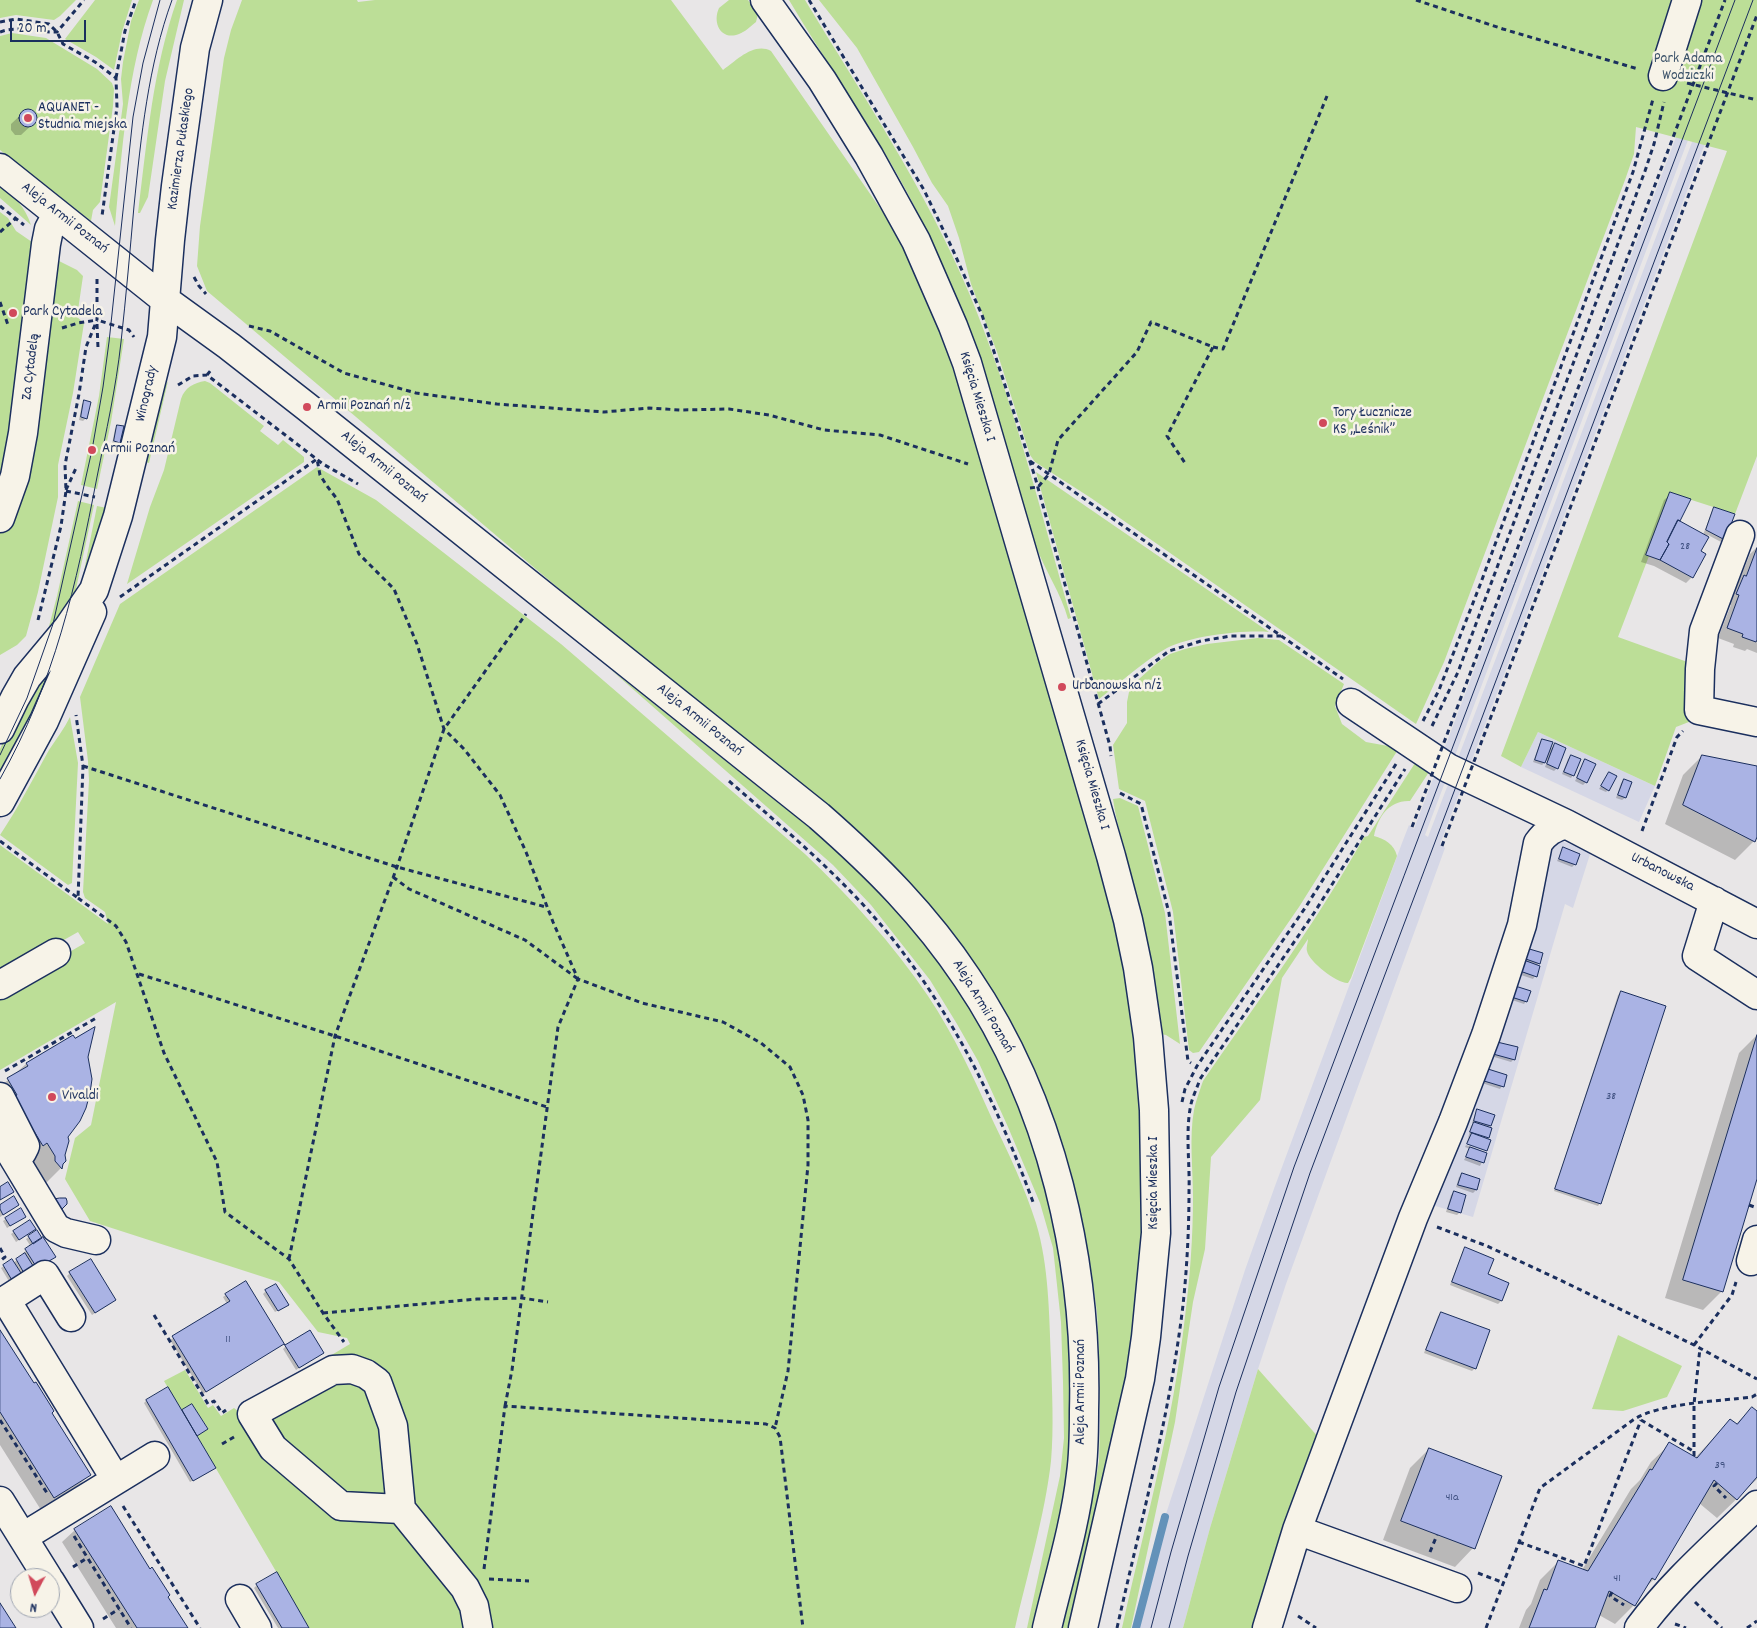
<!DOCTYPE html>
<html>
<head>
<meta charset="utf-8">
<style>
  body { margin:0 }
  #map { position:relative; width:1757px; height:1628px; overflow:hidden; background:#e8e6e7; font-family:Dekko,sans-serif }
  canvas { display:block }
  .north { position:absolute; left:10px; top:1568px; width:50px; height:50px; box-sizing:border-box; background:#f7f3e8; border:1px solid #9fa5b1; border-radius:50%; rotate:186deg; font-size:14px; font-weight:700; line-height:20px; text-align:center; color:#1b2f5e }
  .north::after { content:''; display:block; margin:auto; width:18px; height:22px; background:#d1495b; clip-path:polygon(50% 0,100% 100%,50% 72%,0 100%) }
  .scale { position:absolute; left:10px; top:20px; width:76px; height:22px; box-sizing:border-box; border:2px solid #1b2f5e; border-top:0; padding-left:6px; font-size:15px; line-height:18px; white-space:nowrap; color:#1b2f5e; -webkit-text-stroke:4px #f7f3e8; paint-order:stroke }
</style>
</head>
<body>
<div id="map">
<canvas width="1757" height="1628"></canvas>
<div class="north">N</div>
<div class="scale">20 m</div>
</div>
<script>
const context = document.querySelector('canvas').getContext('2d');
context.lineJoin = 'round';
function paint(path, color) {
  context.fillStyle = color;
  context.fill(path, 'evenodd');
}
function trace(path, color, width, dash) {
  context.strokeStyle = color;
  context.lineWidth = width;
  context.lineCap = dash ? 'butt' : 'round';
  context.setLineDash(dash || []);
  context.stroke(path);
}
function label(font, color, halo, rows, align = 'center') {
  context.font = font + ' Dekko,sans-serif';
  context.lineWidth = 5;
  context.setLineDash([]);
  context.textBaseline = 'middle';
  context.strokeStyle = halo;
  context.fillStyle = color;
  for (const [text, x, y, turn = 0] of rows) {
    context.save();
    context.translate(x, y);
    context.rotate((+turn || 0) * Math.PI / 180);
    context.textAlign = isNaN(turn) ? turn : align;
    if (halo) context.strokeText(text, 0, 0);
    context.fillText(text, 0, 0);
    context.restore();
  }
}
const built = new Path2D(`
  M1728 0H1741L1425 835 1428 837 1746 0H1757V6L1440 844 1445 848 1286 1284 1258 1369 1210 1528 1183 1628H1136L1165 1517 1245 1270 1275 1186 1402 843 1409 825 1414 829Z
  M1538 732 1655 786 1639 822 1521 767Z
  M1552 838 1591 851 1573 908 1565 904 1473 1217 1432 1205Z`);
const green = new Path2D(`
  M0 0H76L60 16 54 20 16 15 0 18Z
  M95 0H132L122 32 114 70 96 57 65 39Z
  M139 0H153C127 71 122 151 115 226L109 207 123 104 121 79 123 62 131 21Z
  M177 0H184L165 81 148 197 140 213H138C147 141 153 68 177 0Z
  M242 0H357L358 2 375 0H671L723 70C737 60 754 42 771 51L891 224 911 262 935 318 968 412 1108 894C1144 1046 1154 1205 1129 1359 1123 1395 1114 1430 1106 1466 1094 1520 1082 1574 1069 1628H1061L1095 1485 1099 1461 1100 1425 1099 1353 1097 1312 1089 1257 1077 1200 1061 1144 1025 1052 986 984 893 871 207 291 197 266 200 226 224 58 231 30Z
  M729 0H748L758 14 756 22C751 26 745 32 739 34 721 41 712 23 719 8Z
  M789 0H805C863 96 926 190 969 293 1013 398 1040 509 1071 618L1068 619C1061 593 1045 571 1036 546 1010 464 991 379 957 299 937 251 915 204 889 160 857 106 821 54 789 0Z
  M819 0H1757V456L1735 514 1670 493 1646 555 1649 556 1618 637 1693 664 1694 720 1676 727 1655 786 1538 732 1521 767 1501 756 1727 151 1636 127 1634 154 1625 180 1444 662 1416 724 1091 498 1035 462 1030 455 997 352 971 284 959 238 948 206 932 183 913 147 857 48Z
  M12 33 46 38 97 69 112 83 114 89 113 106 100 202 93 210 91 221 0 150V36Z
  M0 185C15 197 25 207 31 225L0 198Z
  M0 212 8 218 16 231 32 242 30 257 53 275 55 259 77 270 83 276 77 317 84 323 73 393 58 465V497L38 592 26 636 17 645 0 655Z
  M107 337 124 339 111 422 97 489 81 485 99 396Z
  M168 381 149 463 145 462 162 392Z
  M205 381 210 383 264 426 260 431 278 445 283 440 304 457V462L127 584 150 507 164 470 181 399C185 387 194 383 205 381Z
  M317 467 376 500 561 644 805 854C850 897 893 944 928 996 954 1035 974 1078 993 1121 1009 1154 1025 1188 1036 1223 1049 1266 1049 1314 1051 1359 1052 1392 1054 1428 1051 1461 1045 1515 1027 1575 1015 1628H309L197 1436 208 1428 192 1404 182 1410 192 1426 191 1427 164 1381 185 1370 208 1408 213 1405 221 1416 234 1408 238 1411 350 1344 347 1338 318 1332 279 1282 90 1221 65 1179 75 1138 91 1125 116 1002 0 1070V992L85 943 78 932 0 976V845L108 924 105 912 85 898 83 892 89 780 88 761 80 697 120 604Z
  M1036 472 1269 632C1242 630 1191 636 1167 648 1145 660 1120 683 1099 699Z
  M78 501 94 505 73 603 47 634 57 596Z
  M97 506 107 508 80 591Z
  M1258 638 1279 640 1344 684 1335 706 1342 724 1366 742 1399 748 1299 907 1199 1052 1193 1053 1189 1050 1173 912 1145 801 1119 789 1113 745 1127 723V702L1130 687 1158 662 1170 654 1185 649 1207 644Z
  M55 661 43 695 0 784V749L27 690Z
  M610 669 824 839C866 876 906 916 939 962 1027 1080 1067 1230 1070 1375 1071 1398 1072 1421 1070 1444 1064 1506 1048 1567 1035 1628H1027L1060 1476 1064 1438 1063 1382 1061 1322 1053 1248 1040 1203 1008 1127 978 1061 957 1024 930 980 871 905 833 865Z
  M70 717 78 763 72 883 68 885 0 835C18 808 33 779 49 750 56 739 64 729 70 717Z
  M1417 760 1429 772 1410 801C1389 800 1378 817 1374 836 1385 839 1394 844 1397 856L1351 978 1348 983C1338 984 1309 962 1307 951 1306 948 1308 942 1308 939L1282 978 1260 1100 1211 1157 1205 1249 1193 1302 1175 1422 1131 1628H1122C1145 1525 1173 1422 1185 1317 1190 1277 1193 1237 1193 1197 1193 1168 1189 1138 1194 1110 1196 1100 1200 1090 1203 1081 1258 1001 1317 922 1364 837L1368 836Z
  M1120 798 1138 806 1165 913 1180 1044 1166 1035 1161 1034C1153 983 1145 935 1133 884 1127 855 1117 828 1113 799Z
  M1618 1335 1682 1366 1667 1397 1623 1411 1592 1409Z
  M1258 1369 1320 1439 1282 1529 1255 1628H1183L1210 1528Z`);
const shadow = new Path2D(`
  M26 110 32 111 36 115V121L21 135H15L11 130V124Z
  M85 402 86 418 83 421 79 420 82 404Z
  M118 426 119 442 116 445 112 444 115 429Z
  M1671 494 1689 500 1678 522 1703 535 1712 511 1715 508 1734 514 1723 540 1721 542 1708 535 1700 552 1692 577 1686 583 1654 566 1641 562 1664 500Z
  M1757 547V653L1747 649 1745 651 1733 647 1734 644 1718 638 1731 605 1728 604 1734 586 1739 581 1750 554Z
  M1542 740 1548 751 1555 745 1557 768 1554 771 1545 767 1548 759 1542 765 1533 762 1540 743Z
  M1571 756 1573 775 1571 778 1562 774 1568 759Z
  M1702 756 1757 767V833L1754 841 1735 860 1665 824 1683 775Z
  M1586 761V782L1583 785 1575 781Z
  M1609 773 1608 790 1606 792 1599 789Z
  M1624 780 1625 798 1622 800 1616 798 1621 783Z
  M1563 849 1575 864 1572 867 1557 861Z
  M1523 952 1539 963 1536 966 1535 976 1533 979 1515 973Z
  M1512 986 1526 1001 1524 1004 1506 998Z
  M1621 992 1600 1203 1598 1206 1554 1191 1618 995Z
  M1757 1035V1174L1722 1291 1703 1310 1665 1298 1739 1053Z
  M72 1036 87 1057 66 1137 61 1168 42 1187 0 1087 26 1064Z
  M1494 1046 1514 1059 1511 1062 1491 1056Z
  M1488 1071 1502 1086 1500 1089 1482 1083 1486 1073Z
  M1477 1111 1490 1125 1488 1128 1486 1150 1467 1143 1471 1126 1474 1124 1472 1123 1475 1114Z
  M1466 1145 1484 1152 1483 1153 1486 1154 1480 1166 1464 1160 1470 1149 1465 1147Z
  M1462 1175 1479 1180 1476 1190 1473 1193 1456 1187 1459 1177Z
  M1454 1192 1460 1212 1457 1215 1446 1212 1451 1195Z
  M18 1205 15 1208 0 1217V1206Z
  M25 1217 7 1228 3 1221 6 1219Z
  M14 1232H31L16 1242 11 1234Z
  M29 1237 54 1256 10 1283 1 1268 4 1266 13 1263 24 1255 23 1253 31 1247 26 1239Z
  M1466 1249 1486 1275 1507 1283 1501 1301 1498 1304 1450 1285 1463 1251Z
  M70 1273 112 1302 92 1315 67 1276Z
  M266 1291 284 1307 275 1312 263 1294Z
  M226 1295 283 1344 203 1394 170 1340 227 1304 223 1297Z
  M1441 1313 1475 1368 1472 1371 1424 1353 1438 1316Z
  M0 1332 89 1475 77 1487 41 1510 0 1445Z
  M286 1346 319 1355 296 1370 283 1349Z
  M146 1401 181 1413 183 1411 206 1429 195 1436 211 1470 190 1482 144 1403Z
  M1752 1408 1757 1413V1479L1717 1518 1699 1503 1654 1579 1644 1589 1634 1605 1615 1624 1599 1615 1594 1628H1519L1526 1610 1531 1604 1540 1580 1559 1561 1582 1570 1631 1489 1640 1480 1651 1462 1670 1444 1695 1458 1730 1420 1736 1424Z
  M1429 1449 1473 1548 1455 1567 1383 1540 1410 1468Z
  M75 1530 167 1597 186 1628H116L62 1542Z
  M257 1585 308 1628H278L254 1588Z`);
const stream = new Path2D(`
  M1136 1628 1165 1517`);
const building = new Path2D(`
  M19 118a9 9 0 1 1 18 0a9 9 0 1 1-18 0Z
  M84 400 91 402 87 419 81 417Z
  M117 425 124 426 120 443 114 441Z
  M1670 492 1691 499 1680 521 1678 520 1667 542 1669 544 1660 560 1646 555Z
  M1714 507 1735 514 1725 540 1706 530Z
  M1678 520 1709 537 1701 551 1706 554 1693 578 1660 560 1669 544 1667 542Z
  M1757 548V640L1756 642 1742 637 1743 634 1727 628 1739 595 1736 594 1744 575 1746 576Z
  M1542 739 1553 742 1545 763 1535 760Z
  M1555 743 1566 748 1558 769 1547 764Z
  M1571 755 1581 759 1574 776 1564 772Z
  M1702 755 1757 766V837L1755 842 1683 805Z
  M1585 759 1596 764 1587 783 1577 778Z
  M1609 772 1617 776 1609 791 1601 786Z
  M1624 779 1632 782 1626 798 1618 795Z
  M1563 847 1580 854 1576 865 1559 859Z
  M1526 948 1543 953 1540 964 1523 958Z
  M1521 959 1540 966 1537 977 1517 970Z
  M1512 985 1531 991 1527 1002 1508 996Z
  M1621 991 1666 1006 1601 1204 1555 1189Z
  M95 1027 88 1057 92 1079 90 1093 86 1108 80 1121 68 1137 69 1141 65 1155 66 1161 63 1164 62 1169 55 1161V1156L47 1143 43 1146 18 1105 11 1100 17 1095 7 1078 28 1066 26 1063 73 1035 75 1038Z
  M1757 1035V1179L1723 1292 1683 1280Z
  M1497 1042 1518 1047 1515 1060 1493 1054Z
  M1488 1069 1507 1075 1504 1087 1484 1081Z
  M1477 1109 1495 1115 1491 1126 1474 1121Z
  M1474 1122 1492 1128 1489 1138 1470 1132Z
  M1472 1133 1491 1140 1487 1151 1467 1144Z
  M1470 1147 1487 1153 1484 1163 1466 1157Z
  M1462 1173 1480 1179 1477 1190 1458 1185Z
  M8 1182 14 1192 0 1200V1187Z
  M1454 1191 1466 1195 1461 1213 1448 1209Z
  M14 1196 19 1205 3 1215 0 1209V1205Z
  M60 1198H66L67 1201V1204L62 1209H59L52 1202 55 1199Z
  M21 1208 26 1217 10 1226 5 1218Z
  M30 1220 36 1229 19 1240 13 1231Z
  M37 1230 42 1238 33 1244 28 1236Z
  M43 1237 56 1257 37 1268 25 1249Z
  M1465 1247 1494 1259 1488 1274 1509 1283 1502 1301 1452 1282Z
  M25 1253 35 1269 25 1275 16 1259Z
  M12 1259 23 1276 13 1282 3 1265Z
  M91 1259 116 1300 95 1313 69 1272Z
  M246 1281 285 1345 310 1330 324 1353 299 1368 284 1344 206 1392 172 1336 230 1301 225 1294Z
  M276 1284 289 1305 278 1311 265 1290Z
  M1441 1312 1490 1330 1476 1369 1426 1350Z
  M0 1330 34 1383 36 1382 54 1411 52 1413 91 1475 54 1498 0 1412Z
  M168 1387 216 1468 193 1481 146 1400Z
  M192 1404 208 1429 197 1436 182 1410Z
  M1752 1407 1757 1411V1477L1737 1500 1714 1480 1655 1580 1652 1578 1635 1606 1609 1591 1595 1628H1529L1544 1589 1547 1590 1558 1560 1588 1571 1650 1469 1652 1470 1669 1442 1697 1458 1730 1419 1737 1424Z
  M1429 1448 1502 1476 1475 1549 1401 1521Z
  M111 1506 150 1569 152 1567 170 1595 168 1597 188 1628H137L74 1529Z
  M277 1572 309 1628H282L256 1584Z
  M0 1603 16 1628H0Z`);
const path = new Path2D(`
  M809 0 924 190 952 248 982 315 1035 477 1110 746 1111 756
  M1416 0 1503 29 1638 69
  M0 22 16 19 49 24 57 32 63 44 95 62 116 78 117 107 102 216
  M0 32C17 25 39 33 57 32L84 0
  M116 78 125 31 136 0
  M1687 83 1757 100
  M0 206 24 225
  M0 232 16 218
  M194 277 199 286 206 294
  M97 279V320L129 330 134 337
  M0 302 8 325
  M97 324 98 348
  M249 326 270 331 344 373 416 393 497 404 604 412 649 408 680 410 729 409 769 415 824 430 880 435 968 464
  M62 328 78 323 97 320
  M1213 347 1223 349 1327 96
  M207 375 211 370
  M178 385 193 376 207 375 323 464 358 484
  M1030 461 1343 679
  M1030 488 1038 487 1049 474 1058 440 1137 352 1151 322 1213 347 1167 436 1185 463
  M66 490 76 468
  M66 491 95 497
  M120 597 317 459 320 475 327 486 337 499 359 554 394 589 417 644 444 729 464 749 500 795 526 852 553 922 578 979
  M38 620 61 526 66 491 65 465 79 394 86 347 97 320
  M1098 704 1169 651 1201 641 1231 636H1281
  M1423 721 1439 690 1480 585 1633 172 1653 99
  M1432 726 1458 672 1645 171 1654 144 1664 102
  M83 766 397 867 546 907
  M729 781C788 832 847 881 895 942 956 1020 999 1109 1033 1202
  M1120 793 1141 804 1169 913 1188 1061 1191 1063
  M1642 831 1677 737 1683 731
  M0 841 78 898 83 766 76 715
  M393 877 409 889 525 940 578 979
  M78 898 116 926 126 942 164 1053 217 1162 225 1212 289 1259 323 1313 344 1342
  M139 974 335 1036 547 1107
  M5 1071 98 1017
  M1182 1102 1185 1089 1197 1066 1305 908 1396 764
  M1749 1205 1757 1208
  M1437 1227 1487 1246 1558 1279 1694 1345 1757 1379
  M0 1248 5 1257 0 1261
  M289 1259 335 1036 397 867 444 729 526 614
  M323 1313 477 1299 522 1298 548 1302
  M154 1315 208 1404 214 1401 222 1413 226 1410
  M1694 1345 1732 1295 1736 1282
  M505 1406 512 1370 558 1027 578 979 642 1003 723 1022 761 1043 790 1067 803 1095 808 1120V1165L788 1371 775 1428
  M0 1420 47 1493
  M1641 1420 1693 1451
  M222 1444 234 1437
  M1694 1456V1404L1700 1348
  M1717 1483 1714 1486 1726 1498
  M123 1506 200 1628
  M74 1536 131 1628
  M1519 1542 1584 1566 1641 1420
  M1430 1552 1437 1535
  M73 1567 87 1558
  M484 1569 505 1406 766 1424 775 1428 780 1437 803 1628
  M1478 1573 1504 1583
  M489 1579 529 1581
  M1612 1592 1610 1596 1624 1605
  M1695 1602 1722 1628
  M1298 1616 1316 1628
  M103 1619 119 1609
  M1675 1624 1686 1628
  M1117 1628C1141 1521 1170 1414 1183 1305 1187 1268 1189 1229 1189 1191 1190 1163 1185 1132 1191 1104 1193 1096 1197 1088 1200 1079L1314 913 1405 769
  M1486 1628 1540 1488 1633 1420C1658 1403 1721 1401 1752 1397L1757 1394
  M1747 1628 1757 1621`);
const minor = new Path2D(`
  M765 0 822 80 869 156 916 241 953 326 967 363 1111 856 1128 920 1138 968 1148 1037 1154 1110 1156 1233 1146 1337 1140 1379 1083 1628
  M1663 76 1687 0
  M0 168 164 299 229 346 307 407 819 816C876 866 925 915 967 978 1052 1103 1088 1262 1084 1411 1084 1432 1084 1453 1081 1474 1075 1526 1059 1577 1047 1628
  M0 518 15 476 23 433 46 244 49 229 57 214
  M1740 535 1704 631 1700 669 1699 710 1757 722
  M1351 703 1448 768 1566 824 1757 924
  M0 729 15 698 27 677 68 628 94 590 118 516 162 337 170 240 176 186 195 48 208 0
  M0 802 44 721 92 612
  M1714 901 1697 956 1757 995
  M0 985 56 953
  M0 1097 25 1146 22 1152
  M0 1135 56 1228 66 1233 96 1240
  M1751 1261 1757 1240
  M71 1317 45 1275 6 1300 116 1480
  M0 1501 48 1578
  M401 1509 341 1506 273 1448 252 1414 333 1370 352 1369 366 1374 377 1382 393 1426 401 1509 465 1588 474 1606 478 1628
  M1297 1530 1413 1218 1453 1122 1486 1035 1522 925 1538 843C1546 832 1553 828 1566 824
  M23 1537 155 1456
  M50 1581 79 1628
  M240 1599 257 1628
  M1267 1628 1297 1530 1457 1588
  M1639 1628C1672 1583 1717 1544 1757 1505`);
const tram = new Path2D(`
  M0 755 27 698 53 624 92 450 103 387 109 342 133 117 143 63 160 0
  M0 779C55 681 76 586 97 477 106 432 116 388 121 342 126 297 130 251 134 206 141 137 148 66 172 0
  M1151 1628 1171 1552 1219 1387 1294 1167 1735 0
  M1169 1628 1188 1556 1236 1392 1310 1173 1753 0`);
const pathBridge = new Path2D(`
  M1412 827 1725 0
  M1442 846 1757 15`);
const markers = [
  [28,118,5,"#d1495b"],
  [13,313,5,"#d1495b"],
  [307,407,5,"#d1495b"],
  [1323,423,5,"#d1495b"],
  [92,450,5,"#d1495b"],
  [1062,687,5,"#d1495b"],
  [52,1097,5,"#d1495b"]
];
const numberNames = [
  ["28",1685,547],
  ["38",1611,1097],
  ["11",228,1340],
  ["39",1720,1466],
  ["41a",1452,1498],
  ["41",1617,1579]
];
const parkNames = [
  ["Park Adama",1688,60],
  ["Wodziczki",1688,77]
];
const poiNames = [
  ["AQUANET -",38,109],
  ["Studnia miejska",38,126],
  ["Park Cytadela",23,313],
  ["Armii Poznań n/ż",317,407],
  ["Tory Łucznicze",1333,414],
  ["KS „Leśnik”",1333,431],
  ["Armii Poznań",102,450],
  ["Urbanowska n/ż",1072,687],
  ["Vivaldi",62,1097]
];
const streetNames = [
  ["Kazimierza Pułaskiego",182,149,-82],
  ["Aleja Armii Poznań",64,219,38],
  ["Za Cytadelą",32,367,-83],
  ["Winogrady",148,394,-77],
  ["Księcia Mieszka I",976,397,73],
  ["Aleja Armii Poznań",383,468,39],
  ["Aleja Armii Poznań",699,721,39],
  ["Księcia Mieszka I",1091,785,74],
  ["Urbanowska",1662,873,27],
  ["Aleja Armii Poznań",982,1007,59],
  ["Księcia Mieszka I",1155,1183,-90],
  ["Aleja Armii Poznań",1082,1392,-90]
];
paint(built, '#d5d7e6');
paint(green, '#bcde97');
paint(shadow, '#0003');
trace(stream, '#6392b9', 8);
paint(building, '#aab3e4');
trace(building, '#1b2f5e', 1);
trace(minor, '#1b2f5e', 31);
trace(path, '#1b2f5e', 3, [5, 4]);
trace(minor, '#f7f3e8', 28);
trace(tram, '#1b2f5e', 1);
trace(pathBridge, '#1b2f5e', 3, [5, 4]);
for (const [x, y, r, color] of markers) {
  const dot = new Path2D();
  dot.arc(x, y, r, 0, 2 * Math.PI);
  context.fillStyle = color;
  context.fill(dot);
  trace(dot, '#f7f3e8', 2);
}
label('12px', '#3f5080', null, numberNames);
label('15px', '#3b5269', '#f7f3e8', parkNames);
label('15px', '#1b2f5e', '#f7f3e8', poiNames, 'left');
label('15px', '#1b2f5e', '#f7f3e8', streetNames);
</script>
</body>
</html>
